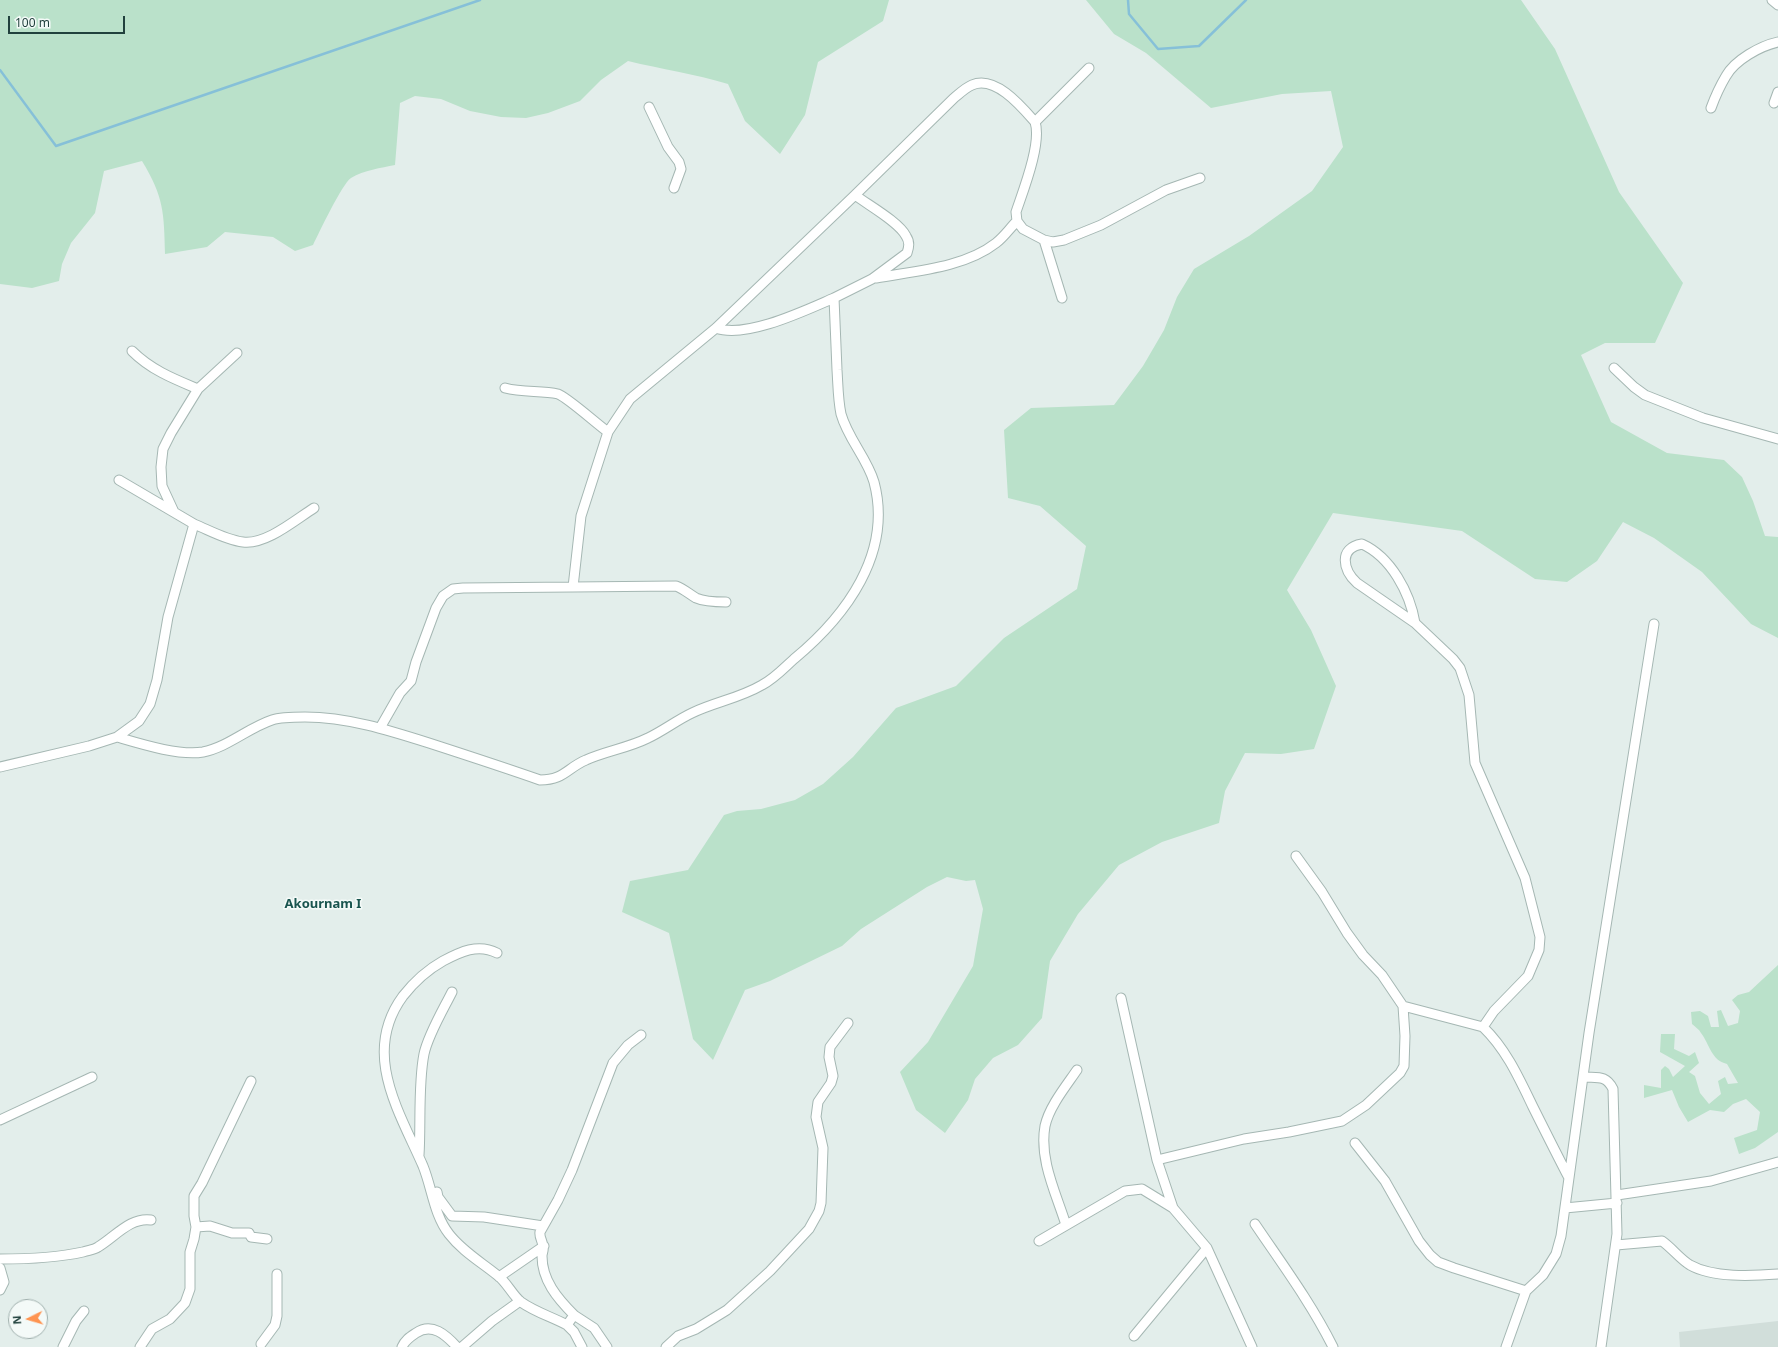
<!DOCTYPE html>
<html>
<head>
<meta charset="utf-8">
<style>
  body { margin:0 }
  #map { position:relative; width:1778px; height:1347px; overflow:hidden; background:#e3eeeb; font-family:"Noto Sans",sans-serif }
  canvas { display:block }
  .north { position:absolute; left:8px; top:1299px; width:40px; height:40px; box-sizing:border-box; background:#f4faf8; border:1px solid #a0b0ad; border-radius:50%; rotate:265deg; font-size:11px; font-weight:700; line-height:16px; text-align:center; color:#21413d }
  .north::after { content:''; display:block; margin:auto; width:14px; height:18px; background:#fe9451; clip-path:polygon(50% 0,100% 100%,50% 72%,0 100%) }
  .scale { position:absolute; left:8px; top:16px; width:117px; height:18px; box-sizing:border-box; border:2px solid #21413d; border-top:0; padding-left:5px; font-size:12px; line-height:14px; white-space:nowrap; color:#21413d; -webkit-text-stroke:3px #f4faf8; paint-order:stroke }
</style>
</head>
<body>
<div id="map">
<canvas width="1778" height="1347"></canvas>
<div class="north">N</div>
<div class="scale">100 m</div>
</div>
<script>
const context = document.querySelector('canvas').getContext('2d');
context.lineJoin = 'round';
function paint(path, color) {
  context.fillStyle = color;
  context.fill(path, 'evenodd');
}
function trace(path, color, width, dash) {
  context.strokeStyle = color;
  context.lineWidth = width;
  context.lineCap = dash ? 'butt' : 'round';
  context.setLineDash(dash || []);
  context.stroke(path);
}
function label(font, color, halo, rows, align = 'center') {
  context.font = font + ' "Noto Sans",sans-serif';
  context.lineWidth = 3;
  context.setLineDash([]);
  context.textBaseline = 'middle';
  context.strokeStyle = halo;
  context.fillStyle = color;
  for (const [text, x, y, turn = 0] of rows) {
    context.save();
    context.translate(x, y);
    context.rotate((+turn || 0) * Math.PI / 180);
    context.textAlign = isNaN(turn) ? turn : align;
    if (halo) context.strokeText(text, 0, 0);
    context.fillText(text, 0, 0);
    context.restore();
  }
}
const built = new Path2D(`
  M1778 1321V1347H1680L1679 1332Z`);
const green = new Path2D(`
  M0 0H889L883 21 818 62 805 115 780 154 745 121 728 84C695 74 661 69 628 61L601 80 580 101 548 113 526 118 501 117 470 111 441 99 415 96 400 103 395 165C381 168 364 170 351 178 342 184 319 233 313 245L295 251 273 237 225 232 207 247 165 254C164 213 164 197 142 161L104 171 95 213 71 243 62 264 59 281 32 288 0 284Z
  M1086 0H1521L1555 49 1619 192 1683 283 1655 343H1605L1581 355 1611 422 1667 453 1724 460 1742 477 1753 501 1765 536 1778 537V638L1751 624 1702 572 1654 538 1623 522 1597 561 1567 582 1535 579 1462 531 1333 513 1287 590 1311 630 1336 686 1314 749 1281 754 1245 753 1225 791 1219 823 1162 842 1119 865 1078 914 1050 961 1042 1018 1018 1045 993 1058 975 1079 968 1100 945 1133 916 1110 900 1072 928 1042 973 966 983 909 975 880 966 881 947 877 927 887 861 929 842 946 770 981 745 990 713 1060 693 1039 669 933 622 912 630 881 688 870 724 815 737 811 761 809 795 800 823 784 853 757 896 708 956 686 1004 638 1077 589 1086 546 1040 506 1008 498 1004 430 1031 408 1114 405 1143 366 1164 330 1177 297 1194 269 1249 236 1312 191 1343 147 1331 91 1282 94 1211 108 1146 53 1114 34Z
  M1778 965V1132L1755 1148 1739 1154 1734 1138 1757 1130 1760 1112 1746 1099 1733 1104 1724 1112 1710 1110 1688 1122 1679 1107 1672 1090 1644 1098V1085L1661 1088V1070L1665 1066 1669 1069 1673 1077 1685 1066 1660 1052 1661 1034H1675L1674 1049 1689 1056 1695 1052 1699 1063 1689 1072 1695 1076 1700 1093 1709 1104 1721 1094 1718 1081 1725 1077 1728 1084 1738 1083 1727 1064C1711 1060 1710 1045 1701 1033 1699 1029 1695 1027 1692 1024L1691 1012 1700 1011 1708 1016 1711 1027H1719L1717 1011 1721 1010 1728 1026 1738 1023 1740 1011 1732 1000 1738 995 1749 992Z`);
const stream = new Path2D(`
  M1128 0 1129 14 1158 49 1199 46 1246 0
  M0 70 56 146 480 0`);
const minor = new Path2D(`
  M1772 0 1778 5
  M1774 103 1778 92
  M649 107 668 147 679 162 681 169 674 188
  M1711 108C1715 97 1720 86 1726 76 1735 60 1760 46 1778 42
  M1035 122 1089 68
  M1044 240 1062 298
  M876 278C914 271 964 268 996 243 1004 237 1010 228 1017 221
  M716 328C746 339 806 310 834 298
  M132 351C151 370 174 379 198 389
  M1614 368 1634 387 1645 395 1703 418 1778 439
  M505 388C523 393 542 390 558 394 567 397 598 425 608 432
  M119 480 194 524
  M174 512 162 486 161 467 163 449 171 433 198 389 237 353
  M573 587 676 586C684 589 689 594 696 598 705 602 716 602 726 602
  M1415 623C1410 593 1391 557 1362 544 1338 548 1343 570 1357 583L1415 623 1453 659 1460 668 1469 695 1475 763 1525 878 1540 937 1539 950 1528 976 1494 1011 1483 1027
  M380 728 400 693 411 681 416 662 436 608 443 596 453 589 463 588 573 587 581 516 608 432 630 399 716 328 855 195
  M117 737C141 744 179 756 203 752 228 747 248 728 272 720 281 717 295 717 305 717 347 717 388 730 429 743 466 755 503 767 540 780 564 780 567 768 586 760 606 751 628 748 648 738 663 731 677 720 692 713 715 702 740 698 762 685 774 679 784 668 794 659 846 616 893 553 874 482 867 458 848 439 841 414 838 400 838 385 837 370 836 346 835 322 834 298L872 279 907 253C909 247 910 242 906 236 899 222 868 205 855 195L954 98C959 94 965 88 972 85 995 75 1021 106 1035 122 1042 143 1023 191 1016 212L1017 221 1023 229 1044 240 1053 242 1064 240 1101 225 1166 190 1200 178
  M0 767 89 746 117 737 139 721 150 704 157 680 168 617 194 524C209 530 226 540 243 542 266 545 295 520 314 508
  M497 953C478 943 460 952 443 961 427 970 414 982 403 996 361 1053 399 1111 423 1166 432 1188 434 1215 449 1234 462 1251 481 1262 497 1275 507 1282 512 1295 521 1302 535 1312 552 1317 567 1325
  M1121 998 1157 1160 1173 1208
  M1403 1006 1483 1027C1506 1049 1519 1078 1533 1107 1545 1131 1557 1155 1569 1178
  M1584 1077C1598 1078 1606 1075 1613 1089L1617 1234 1601 1347
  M0 1120 92 1077
  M1355 1143 1385 1181 1419 1241 1430 1255 1438 1262 1454 1268 1526 1291
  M419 1155C421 1124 418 1084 424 1054 428 1035 443 1010 452 992
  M1157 1160 1244 1139 1289 1132 1342 1121 1366 1105 1400 1073 1404 1066 1405 1036 1403 1006 1382 975 1363 955 1347 933 1322 892 1296 856
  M437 1192 438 1197 452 1216 484 1217 543 1226
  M1617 1195 1711 1181 1778 1162
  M1565 1208 1617 1203
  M1255 1224C1282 1264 1311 1303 1333 1347
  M1066 1225C1056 1193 1039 1160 1045 1126 1049 1107 1066 1086 1077 1070
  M196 1227 210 1226 232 1233H249L251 1237 267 1239
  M1039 1241 1125 1191 1142 1189 1173 1208 1207 1248 1252 1347
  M1616 1245 1662 1241C1672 1248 1680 1259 1690 1265 1713 1278 1752 1276 1778 1274
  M0 1259C28 1259 56 1258 83 1252 88 1250 94 1250 98 1247 115 1237 130 1217 151 1220
  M0 1268 4 1282 0 1290
  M499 1277 544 1246
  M574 1315 594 1328 607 1347
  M1134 1336 1207 1248
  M261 1344 275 1325 277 1316V1274
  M63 1347 76 1321 84 1311
  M140 1347 152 1329 170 1319 185 1303 190 1289V1252L194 1239 196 1227 194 1216V1196L202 1183 251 1081
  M402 1347C405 1340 410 1337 416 1333 432 1322 446 1335 457 1347
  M462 1347 492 1321 520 1301
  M582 1347 574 1332 567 1325 574 1315C557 1298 542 1280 542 1256 542 1253 544 1250 543 1247 543 1241 539 1238 540 1232L558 1200 572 1170 613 1063 628 1045 641 1035
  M666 1347 678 1336 696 1329 727 1310 770 1271 809 1229 819 1211 821 1203 823 1148 816 1117 818 1102 831 1083 833 1076 829 1057 830 1047 848 1023
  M1506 1347 1526 1291 1543 1275 1556 1254 1561 1236 1589 1033 1654 624`);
const quarterNames = [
  ["Akournam I",323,904]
];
paint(built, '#d1deda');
paint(green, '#bae1ca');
trace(stream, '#86c0d8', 2.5);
trace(minor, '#a5b7b3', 11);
trace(minor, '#fff', 9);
label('bold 13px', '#1a554f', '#f4faf8', quarterNames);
</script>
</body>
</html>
